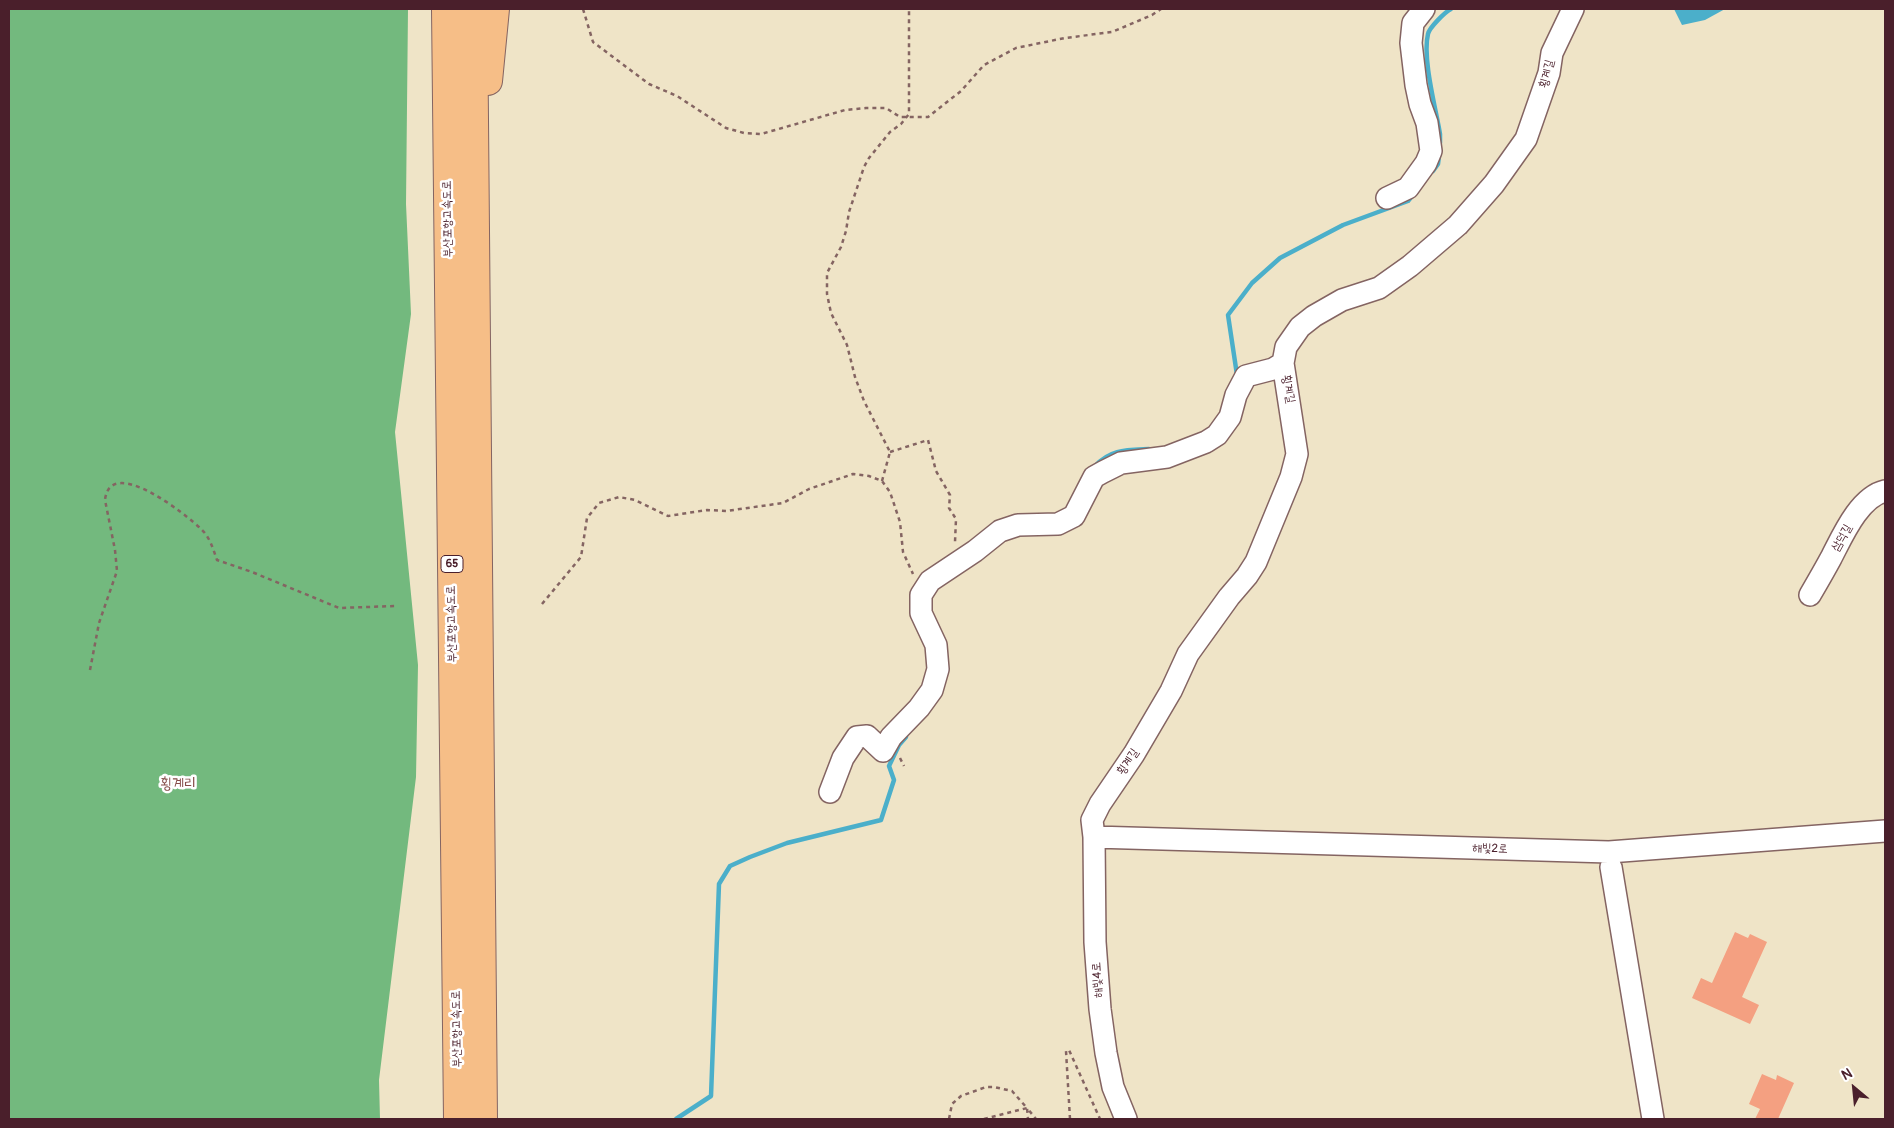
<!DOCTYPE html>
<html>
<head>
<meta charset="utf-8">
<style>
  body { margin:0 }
  #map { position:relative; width:1894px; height:1128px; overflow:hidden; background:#efe4c7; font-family:Pangolin,sans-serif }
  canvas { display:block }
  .frame { position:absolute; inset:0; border:10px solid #4a1f2b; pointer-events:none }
  .north { position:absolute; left:1829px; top:1063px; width:50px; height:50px; -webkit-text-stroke:4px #fff; paint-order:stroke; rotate:332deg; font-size:14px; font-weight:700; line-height:20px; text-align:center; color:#4a1f2b }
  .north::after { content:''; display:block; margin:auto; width:18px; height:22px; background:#4a1f2b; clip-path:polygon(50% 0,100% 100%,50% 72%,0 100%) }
</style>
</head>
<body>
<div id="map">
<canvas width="1894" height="1128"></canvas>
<div class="frame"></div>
<div class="north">N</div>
</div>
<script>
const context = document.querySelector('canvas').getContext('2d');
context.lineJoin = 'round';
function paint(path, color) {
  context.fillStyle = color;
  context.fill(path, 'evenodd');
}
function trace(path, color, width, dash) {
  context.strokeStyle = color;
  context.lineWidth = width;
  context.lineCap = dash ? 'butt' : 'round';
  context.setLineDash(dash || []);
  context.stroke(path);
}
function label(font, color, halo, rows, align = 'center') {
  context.font = font + ' Pangolin,"Poor Story",sans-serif';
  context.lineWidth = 5;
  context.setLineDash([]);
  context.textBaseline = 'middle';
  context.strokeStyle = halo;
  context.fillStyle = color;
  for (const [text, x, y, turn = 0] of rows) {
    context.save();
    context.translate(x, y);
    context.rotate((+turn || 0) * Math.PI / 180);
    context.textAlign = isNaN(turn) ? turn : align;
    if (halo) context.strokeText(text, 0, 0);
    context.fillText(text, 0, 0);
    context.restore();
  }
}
const forest = new Path2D(`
  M9 9H408L406 204 411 314 395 432 418 665 416 777 379 1080 380 1119H9Z`);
const water = new Path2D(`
  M1674 9H1725L1705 20 1682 25Z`);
const stream = new Path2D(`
  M1440 143V134C1436 109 1422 58 1428 34 1429 28 1445 12 1451 9
  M1433 171 1438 164 1439 156
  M1237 375 1228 315 1252 283 1280 258 1343 225 1408 201 1412 196
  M1095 466C1111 449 1126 450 1149 449
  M676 1119 711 1096 719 884 730 866 750 857 787 843 881 820 894 780 889 766 899 745 906 737`);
const building = new Path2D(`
  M1735 932 1748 938 1750 934 1767 942 1742 997 1759 1005 1750 1024 1692 998 1701 978 1712 983Z
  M1762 1074 1776 1080 1777 1075 1794 1083 1778 1119H1755L1760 1109 1749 1104Z`);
const path = new Path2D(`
  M583 9 593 42 649 84 677 96 726 128 744 133 761 134 845 110 866 108H886L900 117H928L961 91 984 65 1016 48 1065 38 1112 32 1152 15 1161 9
  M890 452 928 440 936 471 950 495 949 508 956 519 955 542
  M882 481 890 452 864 401 855 377 847 345 831 313 827 294V273L841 247 846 231 849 212 864 167 869 158 890 132 901 124 909 114V9
  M542 604 581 557 587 518 599 503 619 497 635 500 668 516 707 510 726 511 783 503 809 489 853 474 869 476 882 481 890 492 900 522 903 552 913 574
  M90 670 99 623 117 571 115 550 105 500C110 454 187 515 201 529 210 537 213 549 217 560L252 572 339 608 395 606
  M900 758 904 766
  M949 1119 952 1104 961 1096 986 1087H994L1012 1091 1027 1108 1028 1119
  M984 1119 1027 1108 1036 1119
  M1070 1119 1066 1051 1069 1050 1100 1119`);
const minor = new Path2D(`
  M1387 198 1408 188 1426 163 1431 151 1427 123 1420 104 1416 85 1411 43 1413 23 1424 9
  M1810 595C1817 583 1824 571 1831 558 1842 537 1859 497 1885 491
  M830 792 843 758 857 737 867 736 883 751 891 737 919 708 932 690 938 669 936 645 921 613V595L930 581 975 551 1000 531 1018 525 1058 524 1074 516 1094 477 1103 472 1121 463 1167 457 1206 442 1217 435 1230 417 1236 395 1246 376 1273 369 1283 363
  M1094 837 1609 852 1885 831
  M1611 867 1653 1119
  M1126 1119 1113 1087 1106 1053 1100 1009 1095 942 1094 837 1092 820 1100 804 1134 754 1171 691 1188 654 1229 597 1247 576 1256 562 1291 477 1297 454 1283 363 1286 347 1300 327 1314 316 1342 300 1379 288 1410 266 1458 225 1494 184 1526 139 1549 73 1552 53 1573 9`);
const highway = new Path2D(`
  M446 9 458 1119
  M473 9 483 1119
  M488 81 495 9`);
const shields = [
  [452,564,22]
];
const shieldNames = [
  ["65",452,564]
];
const streetNames = [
  ["횡계길",1547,74,-76],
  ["부산포항고속도로",448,219,-91],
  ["횡계길",1288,389,80],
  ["삼덕길",1842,538,-61],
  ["부산포항고속도로",452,624,-91],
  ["횡계길",1128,762,-56],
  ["해빛2로",1490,849,2],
  ["해빛4로",1098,980,-94],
  ["부산포항고속도로",457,1029,-91]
];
const quarterNames = [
  ["횡계리",178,784]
];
paint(forest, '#73b97e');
paint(water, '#4bafca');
trace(stream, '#4bafca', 4.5);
paint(building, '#f4a081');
trace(minor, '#846462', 24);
trace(highway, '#846462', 30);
trace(path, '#846462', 2.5, [4, 4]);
trace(minor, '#fff', 21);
trace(highway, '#f6be87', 28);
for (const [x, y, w] of shields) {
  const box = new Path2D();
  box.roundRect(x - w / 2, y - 8.5, w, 17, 4);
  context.fillStyle = '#fff';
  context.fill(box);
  trace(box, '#4a1f2b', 1);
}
label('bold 11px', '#4a1f2b', null, shieldNames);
label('12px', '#4a1f2b', '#fff', streetNames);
label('15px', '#864c49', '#fff', quarterNames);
</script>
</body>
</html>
